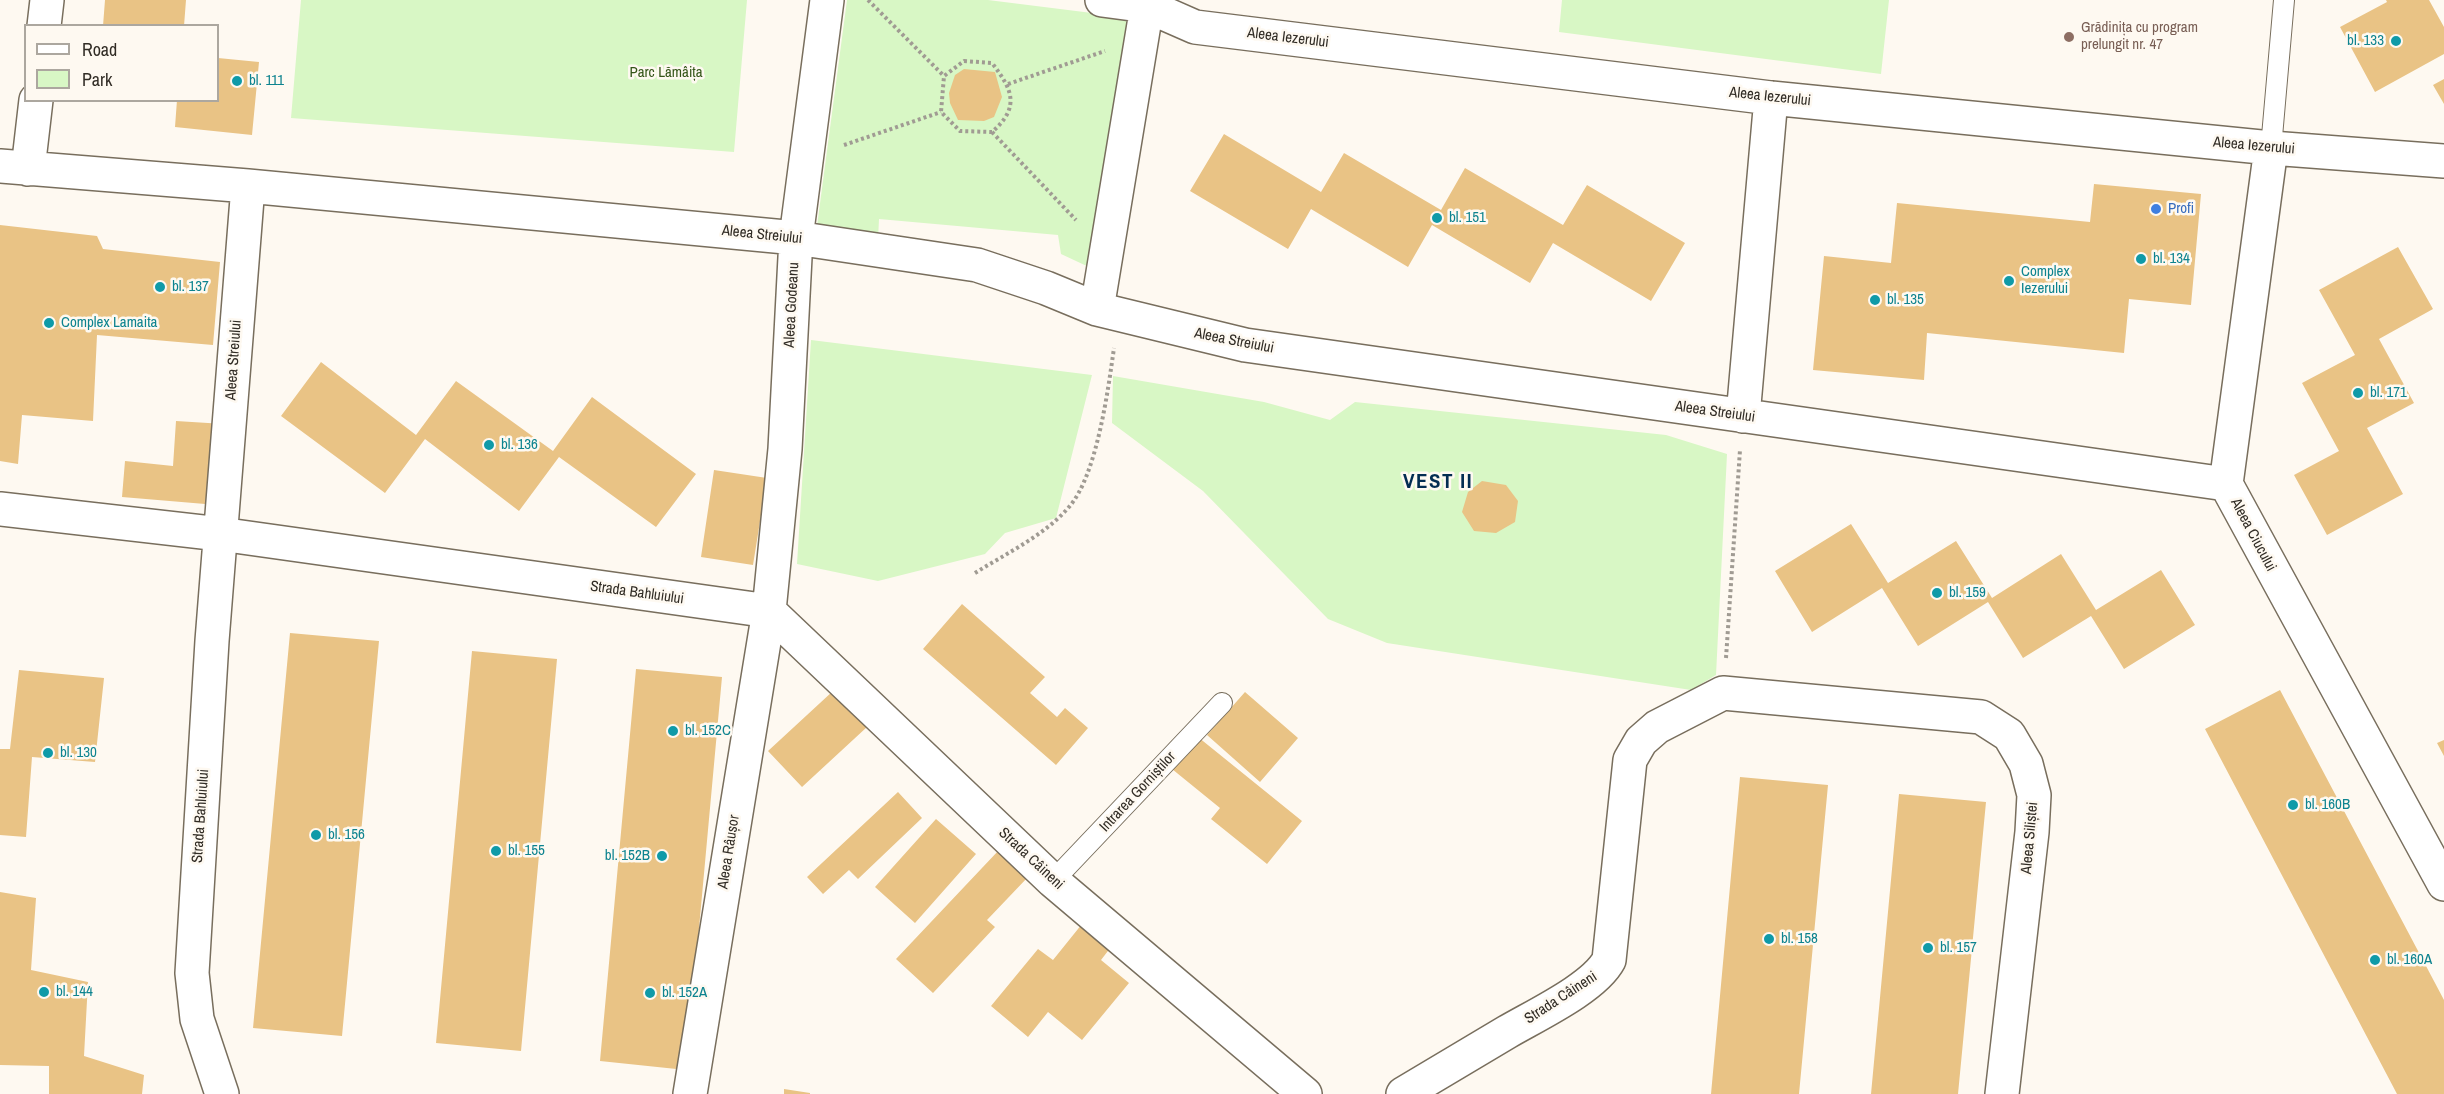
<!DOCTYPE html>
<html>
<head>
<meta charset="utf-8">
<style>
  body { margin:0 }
  #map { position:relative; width:2444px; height:1094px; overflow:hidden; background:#fef9f1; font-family:"Archivo Narrow",sans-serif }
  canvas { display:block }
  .legend { position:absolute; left:24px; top:24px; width:195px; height:78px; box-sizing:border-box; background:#fef9f1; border:2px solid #aca79f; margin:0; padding:8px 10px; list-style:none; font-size:18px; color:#312c25 }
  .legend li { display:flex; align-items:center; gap:12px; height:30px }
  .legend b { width:30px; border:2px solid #aca79f }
</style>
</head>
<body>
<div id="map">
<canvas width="2444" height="1094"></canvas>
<ul class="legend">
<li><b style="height:8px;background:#fff"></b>Road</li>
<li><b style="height:16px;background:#d8f7c5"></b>Park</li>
</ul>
</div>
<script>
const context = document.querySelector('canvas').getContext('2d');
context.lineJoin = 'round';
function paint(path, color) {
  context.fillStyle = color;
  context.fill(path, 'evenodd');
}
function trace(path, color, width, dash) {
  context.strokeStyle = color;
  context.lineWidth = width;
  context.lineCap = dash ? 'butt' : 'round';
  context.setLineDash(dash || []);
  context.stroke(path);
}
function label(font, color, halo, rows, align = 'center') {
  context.font = font + ' "Archivo Narrow",sans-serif';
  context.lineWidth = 5;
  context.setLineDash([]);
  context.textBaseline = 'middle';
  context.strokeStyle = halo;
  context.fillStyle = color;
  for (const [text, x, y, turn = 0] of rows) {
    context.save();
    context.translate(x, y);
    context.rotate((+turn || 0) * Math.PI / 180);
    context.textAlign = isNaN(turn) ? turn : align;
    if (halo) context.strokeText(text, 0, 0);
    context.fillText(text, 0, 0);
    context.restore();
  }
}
const green = new Path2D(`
  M301 0H747L734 152 291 118Z
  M847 0H988L1132 18 1091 268 1061 254 1058 235 879 219 878 240 817 226Z
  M1562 0H1889L1881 74 1559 32Z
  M811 340 1092 375 1056 518 1005 533 985 554 878 581 797 564Z
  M1113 376 1264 402 1330 420 1355 402 1666 435 1727 454 1716 675 1691 690 1387 643 1328 619 1203 491 1112 423Z`);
const building = new Path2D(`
  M105 0H186L184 26H103Z
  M2386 0H2429L2444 27V54L2375 92 2340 27 2387 2Z
  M218 58 259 62 252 135 175 127 177 100H218Z
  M964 69 995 72 1002 97 994 117 984 121 958 120 950 103 949 93 955 75Z
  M2444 79V104L2433 85Z
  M1224 134 1321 192 1344 153 1441 210 1465 168 1563 225 1587 185 1685 243 1651 301 1553 243 1530 283 1432 225 1408 267 1311 209 1288 249 1190 191Z
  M2094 184 2201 194 2191 305 2129 299 2124 353 1927 333 1924 380 1813 370 1824 256 1891 263 1897 203 2090 222Z
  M0 225 97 236 103 249 220 262 213 345 97 335 93 421 22 415 18 464 0 461Z
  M2398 247 2433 309 2379 339 2414 403 2367 428 2403 494 2327 535 2294 475 2339 451 2302 383 2355 355 2319 290Z
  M321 362 416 435 456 381 553 451 592 397 696 474 656 527 559 457 519 511 425 439 385 493 281 416Z
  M176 421 224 424 217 505 122 497 125 461 173 466Z
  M714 470 767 478 753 565 701 557Z
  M1482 481 1506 485 1518 501 1515 522 1496 533 1474 531 1462 512 1468 492Z
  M1851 524 1888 583 1956 541 1992 598 2061 554 2096 610 2161 570 2195 625 2124 669 2091 616 2023 658 1988 602 1918 646 1882 588 1812 632 1775 571Z
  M962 604 1045 677 1030 693 1057 717 1065 708 1088 728 1056 765 923 649Z
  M290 633 379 641 342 1036 253 1028Z
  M472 651 557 659 521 1051 436 1043Z
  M636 669 722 677 686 1070 600 1061Z
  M19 670 104 678 95 762 32 757 26 837 0 835V749H10Z
  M2280 690 2444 1000V1094H2397L2205 729Z
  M833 691 867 727 802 787 768 751Z
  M1245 692 1298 738 1260 782 1207 735Z
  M1198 737 1302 821 1267 864 1211 819 1220 808 1172 769Z
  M2444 740V756L2437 743Z
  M1740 777 1828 785 1799 1094H1711Z
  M898 792 922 818 858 879 849 870 823 894 807 877Z
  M1899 794 1986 802 1958 1094H1871Z
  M936 819 976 854 915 923 875 887Z
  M999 850 1028 877 987 920 995 927 933 993 896 959Z
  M0 892 36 898 31 970 88 982 84 1056 144 1075 142 1094H49V1066L0 1065Z
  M1082 924 1111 947 1101 960 1129 983 1082 1040 1048 1012 1028 1037 991 1006 1038 949 1053 960Z
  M784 1089 810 1093V1094H784Z`);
const path = new Path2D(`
  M868 0 944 76
  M964 61 992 63C1012 89 1021 107 992 132L960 131 941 112 944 76Z
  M1008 84 1105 51
  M992 132 1076 220
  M844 145 941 112
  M975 573C1007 553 1045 535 1069 507 1097 475 1108 390 1114 348
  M1726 658 1740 450`);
const service = new Path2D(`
  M2271 148 2284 0
  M1053 881 1222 703`);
const minor = new Path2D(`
  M1102 0 1147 6 1195 27 1771 98 2271 148 2444 161
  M44 26 47 0
  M2271 148 2226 484 2444 884
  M0 166 248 186 796 238 977 265 1046 288 1097 309 1245 345 2226 484
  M28 169 36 100
  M1097 309 1148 0
  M1743 416 1771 98
  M0 509 220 534 769 611
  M769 611 1053 881 1305 1094
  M222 1094 197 1019 192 973 212 641 248 186
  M690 1094 769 611 785 449 796 238 827 0
  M1403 1094C1438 1073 1473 1052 1507 1032 1536 1015 1594 988 1609 960L1630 760 1641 741 1657 727 1723 693 1981 717 2009 735 2026 764 2034 795 2032 832 2002 1094`);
const markers = [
  [2069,37,6,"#8d6e63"],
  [2396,41,6,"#0f9aa8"],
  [237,81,6,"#0f9aa8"],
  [2156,209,6,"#3f7fe0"],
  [1437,218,6,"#0f9aa8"],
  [2141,259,6,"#0f9aa8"],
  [2009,281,6,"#0f9aa8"],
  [160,287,6,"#0f9aa8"],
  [1875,300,6,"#0f9aa8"],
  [49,323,6,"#0f9aa8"],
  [2358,393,6,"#0f9aa8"],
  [489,445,6,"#0f9aa8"],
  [1937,593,6,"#0f9aa8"],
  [673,731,6,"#0f9aa8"],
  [48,753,6,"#0f9aa8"],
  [2293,805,6,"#0f9aa8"],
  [316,835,6,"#0f9aa8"],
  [496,851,6,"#0f9aa8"],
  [662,856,6,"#0f9aa8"],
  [1769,939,6,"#0f9aa8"],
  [1928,948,6,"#0f9aa8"],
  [2375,960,6,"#0f9aa8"],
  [44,992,6,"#0f9aa8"],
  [650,993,6,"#0f9aa8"]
];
const educationNames = [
  ["Grădinița cu program",2081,28],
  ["prelungit nr. 47",2081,45]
];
const streetNames = [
  ["Aleea Iezerului",1288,38,7],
  ["Aleea Iezerului",1770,97,6],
  ["Aleea Iezerului",2254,146,5],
  ["Aleea Streiului",762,235,6],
  ["Aleea Godeanu",792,305,-87],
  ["Aleea Streiului",1234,341,11],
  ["Aleea Streiului",234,360,-86],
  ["Aleea Streiului",1715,412,8],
  ["Aleea Ciucului",2253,535,62],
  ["Strada Bahluiului",637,593,8],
  ["Intrarea Gorniștilor",1138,792,-47],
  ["Strada Bahluiului",201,816,-86],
  ["Aleea Siliștei",2030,838,-85],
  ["Aleea Râușor",729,852,-81],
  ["Strada Câineni",1031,859,43],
  ["Strada Câineni",1561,998,-33]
];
const cultureNames = [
  ["bl. 133",2384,41,"right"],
  ["bl. 111",249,81],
  ["bl. 151",1449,218],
  ["bl. 134",2153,259],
  ["Complex",2021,272],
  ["Iezerului",2021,289],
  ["bl. 137",172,287],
  ["bl. 135",1887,300],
  ["Complex Lamaita",61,323],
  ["bl. 171",2370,393],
  ["bl. 136",501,445],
  ["bl. 159",1949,593],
  ["bl. 152C",685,731],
  ["bl. 130",60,753],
  ["bl. 160B",2305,805],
  ["bl. 156",328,835],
  ["bl. 155",508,851],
  ["bl. 152B",650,856,"right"],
  ["bl. 158",1781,939],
  ["bl. 157",1940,948],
  ["bl. 160A",2387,960],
  ["bl. 144",56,992],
  ["bl. 152A",662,993]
];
const parkNames = [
  ["Parc Lămâița",666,73]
];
const shopNames = [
  ["Profi",2168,209]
];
const districtNames = [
  ["VEST II",1438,482]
];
paint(green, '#d8f7c5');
paint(building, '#e9c385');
trace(service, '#786e5d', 22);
trace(minor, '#786e5d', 36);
trace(path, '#a09b93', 4, [3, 3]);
trace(service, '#fff', 20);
trace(minor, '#fff', 33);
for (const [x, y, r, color] of markers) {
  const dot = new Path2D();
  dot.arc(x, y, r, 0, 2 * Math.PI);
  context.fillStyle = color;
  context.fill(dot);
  trace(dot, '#fef9f1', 2);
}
label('15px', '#785e54', '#fef9f1', educationNames, 'left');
label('15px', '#312c25', '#fef9f1', streetNames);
label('15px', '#0d838f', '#fef9f1', cultureNames, 'left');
label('15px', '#345518', '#fef9f1', parkNames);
label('15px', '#366cbe', '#fef9f1', shopNames, 'left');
context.letterSpacing = '1.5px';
label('bold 21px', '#032d52', '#fef9f1', districtNames);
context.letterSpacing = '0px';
</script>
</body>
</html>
